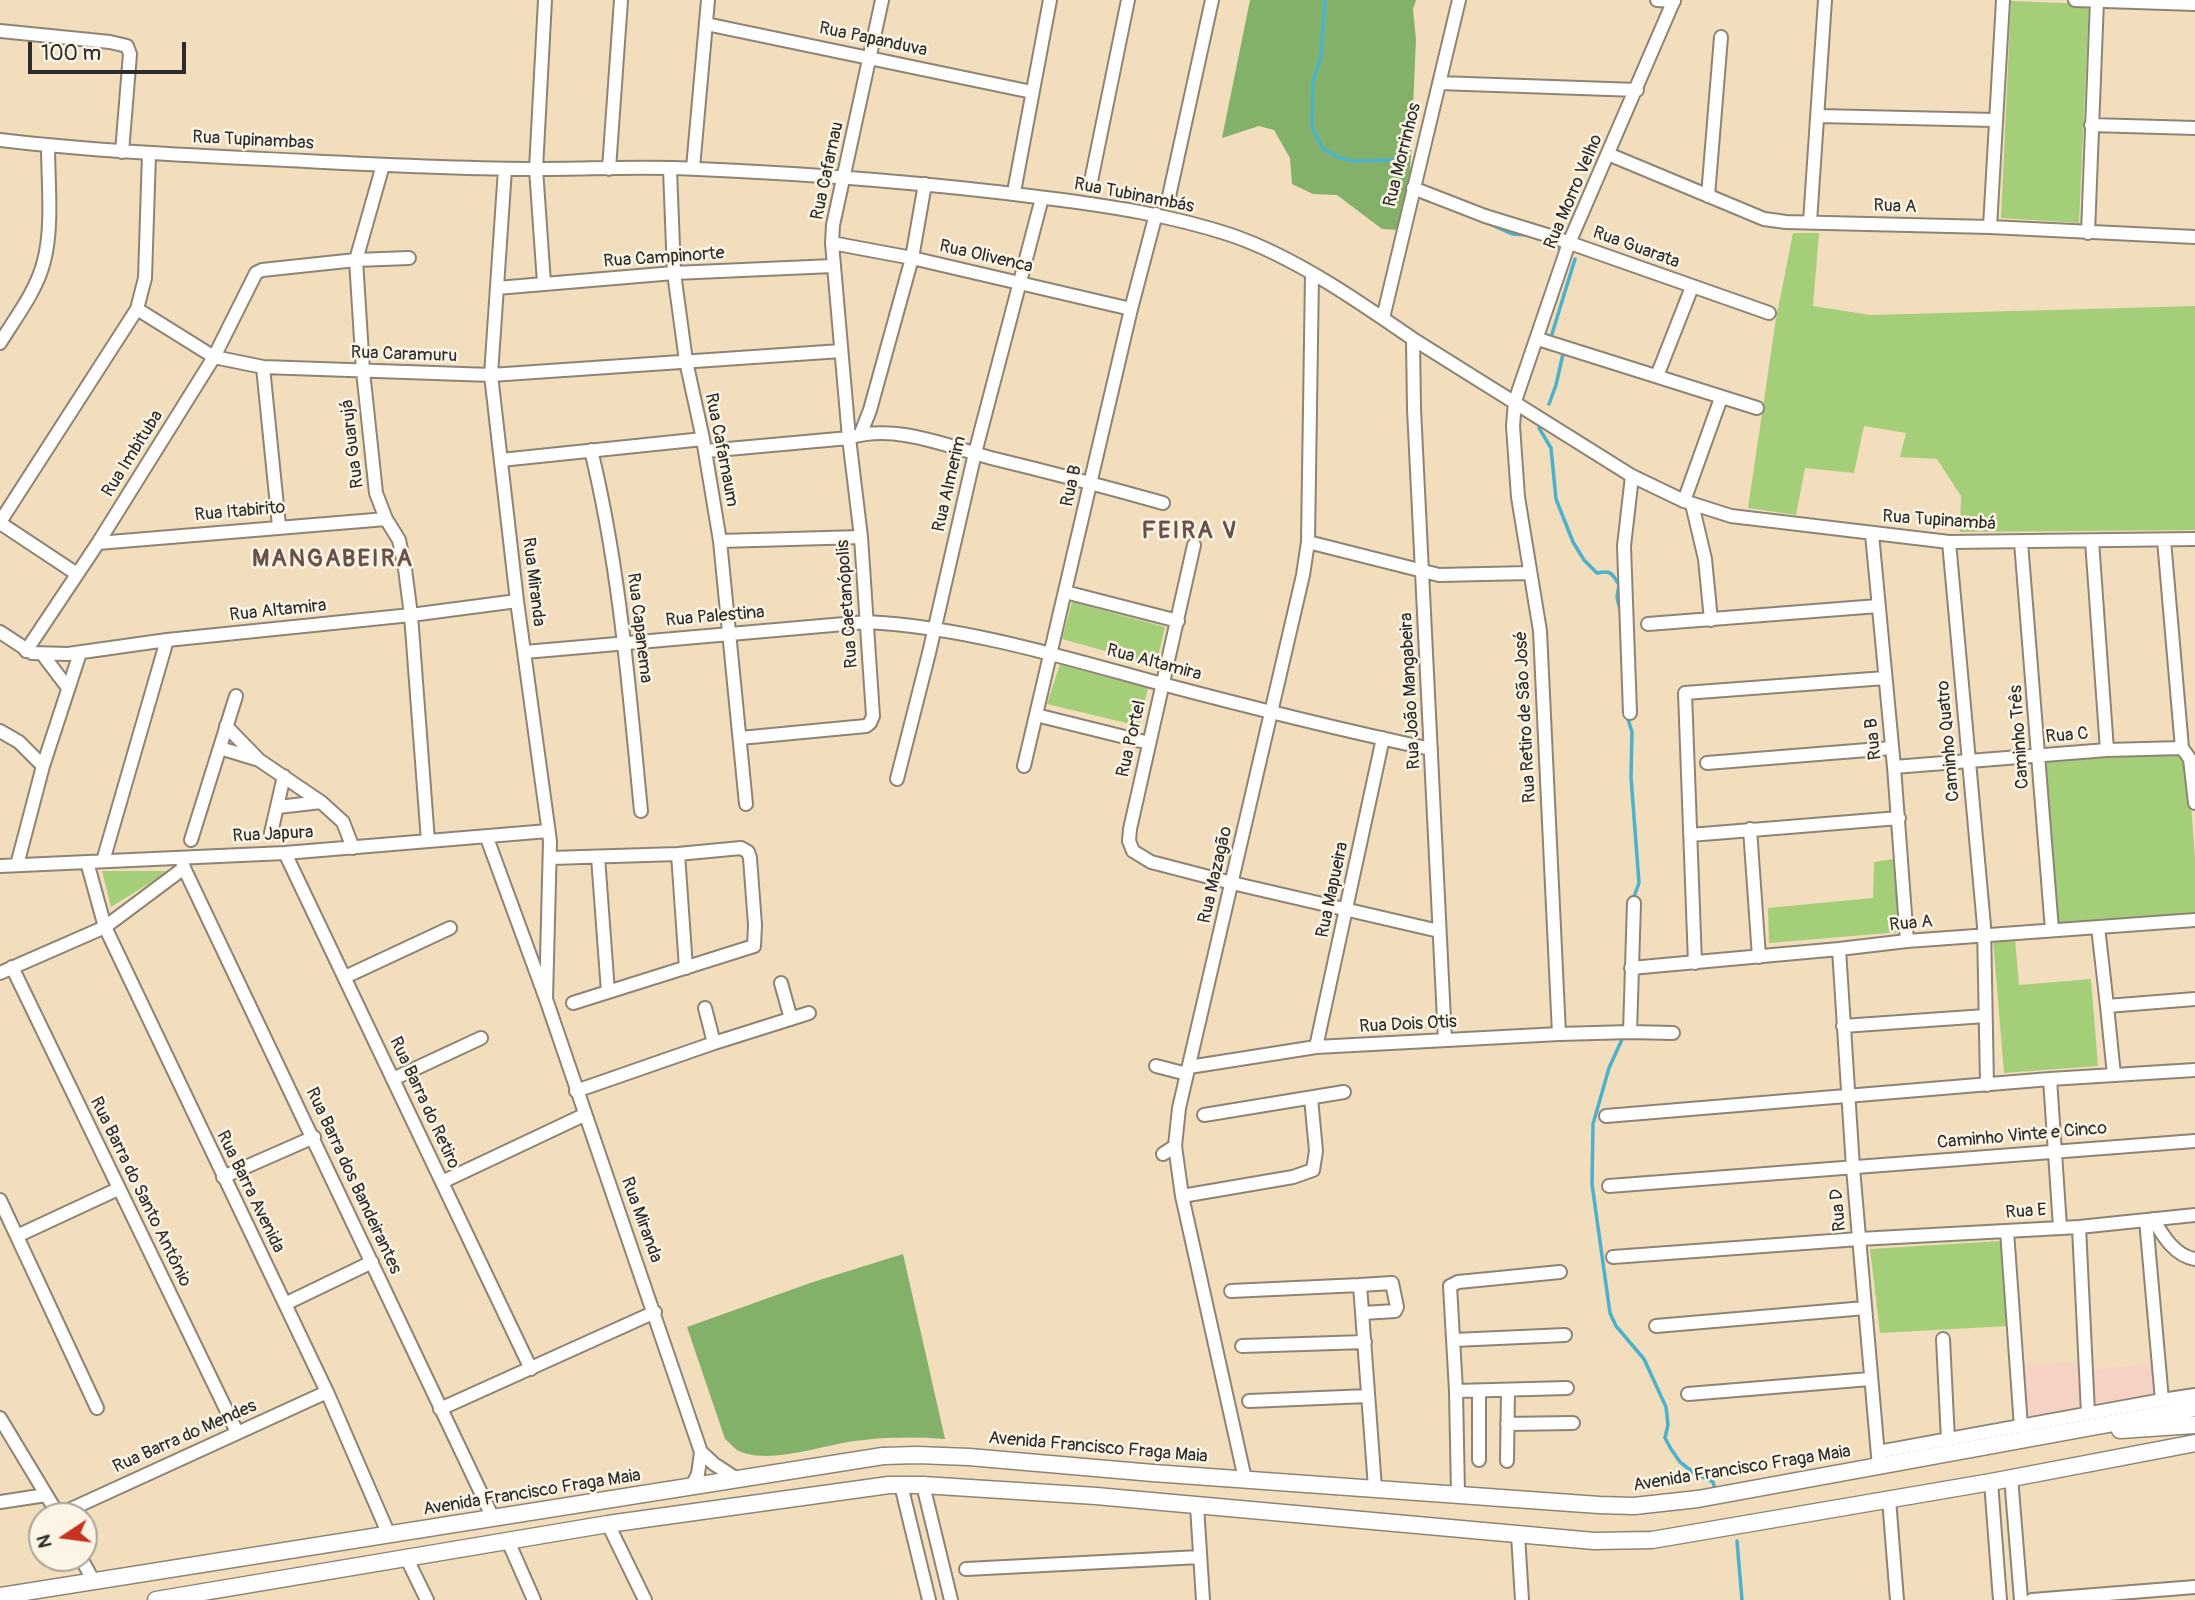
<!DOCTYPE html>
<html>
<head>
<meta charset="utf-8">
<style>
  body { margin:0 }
  #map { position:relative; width:2195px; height:1600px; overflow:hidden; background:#f2ddbd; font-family:Pangolin,sans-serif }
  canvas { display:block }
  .north { position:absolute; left:28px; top:1502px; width:70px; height:70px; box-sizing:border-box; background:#fcf5e5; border:2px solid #a8a49b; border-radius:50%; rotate:257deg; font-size:19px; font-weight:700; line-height:28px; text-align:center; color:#2b2b2b }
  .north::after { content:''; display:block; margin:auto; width:24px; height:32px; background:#c8321e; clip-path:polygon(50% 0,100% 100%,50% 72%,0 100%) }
  .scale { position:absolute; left:28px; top:42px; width:158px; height:32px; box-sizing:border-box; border:4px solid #2b2b2b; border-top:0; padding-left:9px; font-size:21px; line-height:24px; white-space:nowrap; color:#2b2b2b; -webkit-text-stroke:5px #fcf5e5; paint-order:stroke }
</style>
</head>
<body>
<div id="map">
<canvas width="2195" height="1600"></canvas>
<div class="north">N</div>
<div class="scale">100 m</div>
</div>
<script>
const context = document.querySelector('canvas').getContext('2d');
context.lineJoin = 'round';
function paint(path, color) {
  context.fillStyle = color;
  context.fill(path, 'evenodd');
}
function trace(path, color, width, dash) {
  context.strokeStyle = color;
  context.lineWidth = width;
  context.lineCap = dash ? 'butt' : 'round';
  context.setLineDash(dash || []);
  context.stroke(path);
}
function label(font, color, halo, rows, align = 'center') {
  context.font = font + ' Pangolin,sans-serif';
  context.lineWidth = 5;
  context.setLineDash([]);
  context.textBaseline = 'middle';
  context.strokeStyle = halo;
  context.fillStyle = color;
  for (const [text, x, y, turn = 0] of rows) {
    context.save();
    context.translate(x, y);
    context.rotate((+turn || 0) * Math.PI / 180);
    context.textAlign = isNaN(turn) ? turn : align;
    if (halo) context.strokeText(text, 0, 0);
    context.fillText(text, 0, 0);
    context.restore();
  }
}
const built = new Path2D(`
  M2081 1362 2083 1410 2024 1423 2020 1365Z
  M2156 1363 2159 1397 2092 1409 2090 1370Z`);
const green = new Path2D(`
  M2011 1 2089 4 2079 223 2001 218Z
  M1793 233H1819L1813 306 1870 315 2195 306V530L1960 532 1961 496 1937 459 1900 457 1906 433 1864 426 1854 473 1805 468 1796 515 1748 508 1776 319Z
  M1072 602 1165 627 1156 665 1062 639Z
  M1060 664 1148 688 1139 726 1047 704Z
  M2178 753 2186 760 2189 778 2195 858V914L2058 923 2046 762Z
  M1894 859 1900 932 1769 943 1768 908 1873 898 1874 862Z
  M102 871H169L111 907Z
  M2015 938 2019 985 2091 979 2098 1066 2004 1073 1993 940Z
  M2001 1241 2009 1326 1880 1333 1870 1249Z`);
const forest = new Path2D(`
  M1250 0H1416L1413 9 1416 40 1410 175 1399 230 1382 229 1337 195 1313 194 1292 184 1290 158 1274 130 1259 126 1222 138Z
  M903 1254 945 1439C918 1437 891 1437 864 1440 830 1442 769 1467 737 1450 733 1447 729 1442 725 1439L687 1327 813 1282Z`);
const stream = new Path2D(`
  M1325 0 1321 56 1313 82 1312 127 1323 149 1340 158 1353 161 1396 160
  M1483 221 1512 234 1528 235
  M1542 239 1558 248
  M1552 334 1575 259
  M1549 404 1556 385 1563 354
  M1539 428 1551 448 1556 499 1573 542 1584 560 1597 573C1611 570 1612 573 1619 585L1617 597 1621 614
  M1627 716 1632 732 1631 777 1639 883 1632 902
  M1624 1035 1609 1068 1593 1124 1592 1184 1610 1313 1616 1326 1644 1359 1666 1407 1668 1425 1665 1438 1671 1449 1680 1462 1694 1473 1713 1482 1715 1489
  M1737 1541 1742 1600`);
const minor = new Path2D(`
  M1657 0 1674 1
  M2075 0 2195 4
  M706 24 1032 92
  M0 31 110 42 127 46 130 54 122 152
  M1439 83 1637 90
  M1818 116 1995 120
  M2091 125 2195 128
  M0 140C101 152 203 156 305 161 382 165 460 169 538 169 591 169 644 166 698 169 814 174 930 183 1046 198 1109 206 1170 215 1231 235 1295 257 1358 301 1413 339L1632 476 1684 501 1731 516 1949 542 2195 539
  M149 154 145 278 137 309 214 357 263 367 491 375 841 351
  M1608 154 1764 219 1786 222 1990 227 2195 237
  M383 165 356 260 363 371 376 493 386 519 399 540 405 569 411 615 428 841
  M693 168 708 0
  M505 169 491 375 517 601 550 841 546 999
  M609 169 621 0
  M670 169 674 273 686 361 703 439 720 541 746 804
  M1090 186 1128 0
  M1413 188 1485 216 1550 236 1769 313
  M1014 192 1050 0
  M1708 196 1721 37
  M1168 201 1212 0
  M1810 222 1825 0
  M1990 227 2003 0
  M2088 233 2097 0
  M832 243 912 258 1131 309
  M544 283 536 169 545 0
  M497 288 674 273 833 266
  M1383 318 1459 0
  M1413 339 1414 409 1445 1040
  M1538 339 1757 408
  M0 343C16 317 37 290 44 261 53 227 48 181 48 145
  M263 367 279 526
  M1657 376 1692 287
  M861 433 870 410 912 258 925 184
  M591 450C620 569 629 690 641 811
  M706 451 849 438C894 423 947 446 991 458 1049 472 1106 487 1163 503
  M501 460 703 439
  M1684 501 1721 398
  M1692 504 1705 559 1711 620
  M0 522 137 309
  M0 523 77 574
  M1872 534 1894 767 1907 941
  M2164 540 2182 748
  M720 541 861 537
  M2092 541 2107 750
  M1308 542 1439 575 1529 573
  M1949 542 1984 926 1987 1085
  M2021 542 2052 930
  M98 543 386 519
  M1194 545 1130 829 1129 841 1133 851 1151 862 1232 883 1439 931
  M1065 592 1178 621
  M1648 624 1878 606
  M0 632 32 653 68 654 167 640 411 615 517 601
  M26 651 98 543 214 357 256 273 262 270 356 260 409 258
  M525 652 867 622C962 627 1056 655 1147 680 1241 705 1336 729 1431 749
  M43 655 68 688
  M1630 713 1624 546 1632 476
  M1036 715 1149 743
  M226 726 259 760 321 802 343 822 353 848
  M0 731 19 742 43 766
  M740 738 866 726 870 723 873 716 861 537 849 438 832 243 833 225 882 0
  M220 748 256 759
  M1707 763 1892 748
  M1024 766 1131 309 1156 214
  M1894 767 2107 750 2182 748 2190 759 2195 803
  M897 779 929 653 975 453 1042 198
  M278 807 321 802
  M1750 829 1759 957
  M271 833 284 776
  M1690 835 1899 818
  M487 838 546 999 701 1452 698 1474 691 1488
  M191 840 236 696
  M285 853 531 1369
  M678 854 686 968
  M598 857 608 992
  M181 858 184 868 493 1518
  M551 858 678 854 741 848 748 852 750 858 755 925 754 946 573 1003
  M103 861 167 640
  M87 862 105 927 327 1392 389 1535
  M17 865 43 766 80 653
  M0 866 285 853 548 831
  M1634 903 1630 1032 1673 1033
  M2098 927 2107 1006
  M1839 949 1853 1168 1879 1467
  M1695 963 1685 693 1885 678
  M12 967 237 1432
  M1631 968 1839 949 1907 941 2195 920
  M0 973 105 927 184 868
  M345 977 450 928
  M781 983 791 1019
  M705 1008 714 1043
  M1843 1026 1985 1016
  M1559 1034 1540 631 1518 497 1513 426 1515 401 1569 243 1674 0
  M1316 1047 1383 738
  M1156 1066 1187 1074
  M1189 1067 1316 1047 1559 1034 1630 1032
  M2114 1075 2107 1006 2195 999
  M393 1079 481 1038
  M2050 1079 2060 1227
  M576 1091 714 1043 809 1013
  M1204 1115 1344 1092
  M1606 1116 2050 1079 2195 1070
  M1163 1154 1175 1146
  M223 1177 314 1137
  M442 1182 584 1115
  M1609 1186 2195 1141
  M1182 1196 1293 1177 1313 1170 1316 1151 1311 1098
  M0 1200 97 1408
  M2153 1219C2163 1236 2175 1256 2195 1259
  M2146 1220 2162 1400 2195 1395
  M2079 1227 2088 1413
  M2007 1231 2021 1427
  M17 1236 118 1189
  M1613 1257 1859 1239 2079 1227 2195 1215
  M1360 1285 1392 1283 1397 1307 1395 1311 1363 1313
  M1231 1291 1360 1285 1375 1488
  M285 1304 372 1262
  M1656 1326 1865 1308
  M1943 1339 1948 1440
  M1454 1340 1565 1335
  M1242 1346 1365 1342
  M1456 1391 1567 1388
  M1688 1394 1870 1379
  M1249 1401 1368 1396
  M440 1409 655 1312
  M0 1418 59 1516
  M1507 1424 1573 1423
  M701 1452 714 1464 737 1479
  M1878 1452 2162 1400
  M1479 1460V1391
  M1507 1461 1508 1390
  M2011 1477 2021 1600
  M1245 1479 1182 1196 1175 1146 1179 1108 1303 575 1308 542 1312 274
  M1991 1482 2000 1600
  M901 1485 929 1600
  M923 1485 951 1600
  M1458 1494 1456 1391 1450 1286 1458 1282 1560 1272
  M1889 1499 1897 1600
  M0 1502 46 1495
  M1197 1506 1203 1600
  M58 1515 327 1392
  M608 1524 645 1600
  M1518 1535 1522 1600
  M508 1541 534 1600
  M81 1558 94 1582
  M407 1559 427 1600
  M966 1569 1200 1557
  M2032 1600 2195 1587`);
const major = new Path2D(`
  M2120 1430 2195 1425
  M0 1596 883 1456 917 1455 969 1457 1153 1473 1599 1505 1634 1506 1698 1499 2195 1408
  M156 1600 608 1524 889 1485H923L1096 1496 1594 1541 1652 1540 1991 1482 2195 1443`);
const streetNames = [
  ["Rua Papanduva",873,40,12],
  ["Rua Tupinambas",253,141,3],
  ["Rua Morrinhos",1403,155,-76],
  ["Rua Cafarnau",828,171,-78],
  ["Rua Morro Velho",1574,192,-67],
  ["Rua Tubinambás",1134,196,11],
  ["Rua A",1895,207,2],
  ["Rua Guarata",1636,248,20],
  ["Rua Olivenca",986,257,13],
  ["Rua Campinorte",664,258,-4],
  ["Rua Caramuru",404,355,2],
  ["Rua Guarujá",353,444,-97],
  ["Rua Cafarnaum",721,450,79],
  ["Rua Imbituba",133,454,-58],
  ["Rua Almerim",950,484,-77],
  ["Rua B",1072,486,-77],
  ["Rua Itabirito",240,512,-5],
  ["Rua Tupinambá",1939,521,4],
  ["Rua Miranda",533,582,83],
  ["Rua Caetanópolis",848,604,-94],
  ["Rua Altamira",278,611,-6],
  ["Rua Palestina",715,617,-5],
  ["Rua Capanema",639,628,83],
  ["Rua Altamira",1154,663,15],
  ["Rua João Mangabeira",1411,691,-93],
  ["Rua Retiro de São José",1526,717,-93],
  ["Rua C",2067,736,-5],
  ["Caminho Três",2020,737,-94],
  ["Rua Portel",1132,739,-77],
  ["Rua B",1874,739,-96],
  ["Caminho Quatro",1949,741,-95],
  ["Rua Japura",273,835,-3],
  ["Rua Mazagão",1216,875,-77],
  ["Rua Mapueira",1333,890,-78],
  ["Rua A",1911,924,-5],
  ["Rua Dois Otis",1408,1025,-3],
  ["Rua Barra do Retiro",424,1103,65],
  ["Caminho Vinte e Cinco",2022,1136,-5],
  ["Rua Barra dos Bandeirantes",353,1181,65],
  ["Rua Barra do Santo Antônio",140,1192,64],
  ["Rua Barra Avenida",250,1192,64],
  ["Rua D",1839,1210,-95],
  ["Rua E",2026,1212,-4],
  ["Rua Miranda",641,1220,70],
  ["Rua Barra do Mendes",185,1437,-24],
  ["Avenida Francisco Fraga Maia",1098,1448,5],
  ["Avenida Francisco Fraga Maia",1742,1469,-9],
  ["Avenida Francisco Fraga Maia",532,1493,-9]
];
const districtNames = [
  ["FEIRA V",1190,532],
  ["MANGABEIRA",333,560]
];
paint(built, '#f6d2c4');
paint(green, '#a5ce79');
paint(forest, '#84b169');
trace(stream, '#4cb1cb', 3.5);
trace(minor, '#8e8474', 16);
trace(major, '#8e8474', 19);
trace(minor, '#fff', 12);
trace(major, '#fff', 16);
label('18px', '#2b2b2b', '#fcf5e5', streetNames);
context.letterSpacing = '2px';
label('bold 24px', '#69514a', '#fcf5e5', districtNames);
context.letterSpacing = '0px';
</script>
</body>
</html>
